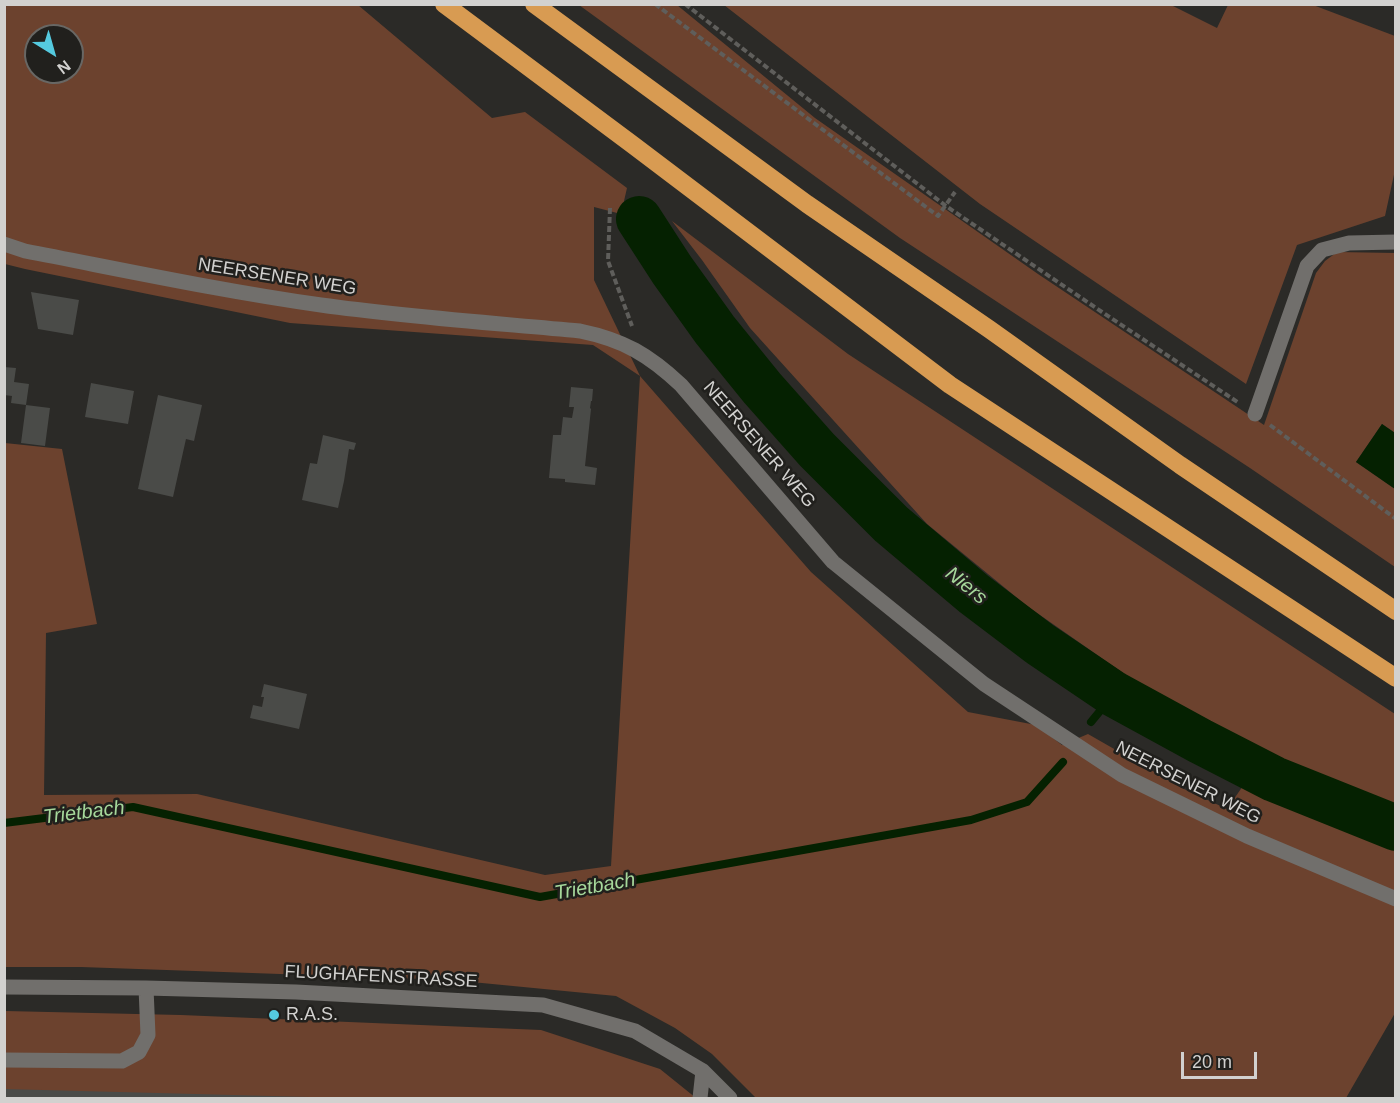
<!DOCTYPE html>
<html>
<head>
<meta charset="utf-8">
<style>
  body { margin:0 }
  #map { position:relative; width:1400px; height:1103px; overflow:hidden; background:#2b2a27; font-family:Arial,sans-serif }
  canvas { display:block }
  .frame { position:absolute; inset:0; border:6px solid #d2d1cf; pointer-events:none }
  .north { position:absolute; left:24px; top:24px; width:60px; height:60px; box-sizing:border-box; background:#21201d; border:2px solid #686764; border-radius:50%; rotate:143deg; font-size:16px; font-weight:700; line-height:24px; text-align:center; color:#d2d1cf }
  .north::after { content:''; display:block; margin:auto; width:21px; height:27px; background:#55cadf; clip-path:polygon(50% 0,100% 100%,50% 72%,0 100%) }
  .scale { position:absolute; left:1181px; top:1052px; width:76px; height:27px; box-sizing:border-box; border:3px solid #d2d1cf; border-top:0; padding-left:8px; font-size:18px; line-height:21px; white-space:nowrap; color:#d2d1cf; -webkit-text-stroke:4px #21201d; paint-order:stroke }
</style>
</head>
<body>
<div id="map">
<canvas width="1400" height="1103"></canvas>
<div class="frame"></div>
<div class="north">N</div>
<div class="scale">20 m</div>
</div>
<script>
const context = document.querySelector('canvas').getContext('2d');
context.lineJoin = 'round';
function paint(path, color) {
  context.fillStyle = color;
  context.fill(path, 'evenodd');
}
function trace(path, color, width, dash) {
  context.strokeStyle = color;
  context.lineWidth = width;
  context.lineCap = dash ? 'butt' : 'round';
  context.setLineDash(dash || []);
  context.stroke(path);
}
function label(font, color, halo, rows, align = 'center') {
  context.font = font + ' Arial,sans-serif';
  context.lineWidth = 5;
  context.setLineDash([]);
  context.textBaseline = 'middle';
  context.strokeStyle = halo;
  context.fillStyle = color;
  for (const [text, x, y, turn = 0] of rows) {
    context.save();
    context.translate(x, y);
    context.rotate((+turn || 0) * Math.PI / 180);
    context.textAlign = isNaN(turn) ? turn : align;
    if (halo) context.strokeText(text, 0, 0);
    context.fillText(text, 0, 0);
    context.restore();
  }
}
const green = new Path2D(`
  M4 5H358L492 118 525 112 627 188 621 214 594 207V280L640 376 811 572 968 712 1036 725 1062 745 1088 734 1184 789 1227 809 1247 780 1395 837V1013L1346 1098H756L712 1054 675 1028 616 996 451 980 81 967H5V443L62 449 97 624 46 633 44 795 197 794 545 875 611 866 640 376 593 345 290 323 25 269 5 264ZM36 36H72V72H36Z
  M579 5H677L815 118 1038 274 1264 425 1316 273 1325 261 1337 252 1395 253V433L1382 424 1356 462 1395 489V567L1250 468 900 238Z
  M724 5H1171L1217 28 1228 5H1313L1395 36V170L1385 216 1297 245 1246 384 980 204Z
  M672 221 848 354 1395 714V817L1280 764 1136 682 1027 606 927 524 750 328 702 260Z
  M5 1011 181 1015 541 1030 660 1069 696 1098H5Z`);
const water = new Path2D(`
  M1382 424 1395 433V489L1356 462Z`);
const stream = new Path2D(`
  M1091 722 1114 694
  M4 823 133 807 540 897 971 820 1027 802 1063 762`);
const river = new Path2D(`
  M639 219 672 270 715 330 762 388 817 450 891 524 974 594 1040 644 1114 694 1200 741 1274 779 1396 828`);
const building = new Path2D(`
  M31 292 79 300 73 335 38 329Z
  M4 367 16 368 14 382 29 384 26 405 50 408 45 446 21 443 26 405 11 403 12 396 4 395Z
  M91 383 134 391 128 424 85 417Z
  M571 387 593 389 592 401H591L590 408 591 409 585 466 597 468 595 485 565 482V479L549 478 553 435H561L563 417 572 418 574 407H569Z
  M158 395 202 405 194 441 186 439 173 497 138 489Z
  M323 435 356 443 354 450 349 449 344 481 338 508 302 500 310 463 317 464Z
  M264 684 307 694 299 729 250 718 253 705 262 707 264 697H261Z
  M4 1089 310 1097V1098H4Z`);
const path = new Path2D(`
  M655 4 938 216 955 192
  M685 4 946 206 1102 312 1239 403
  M610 208 608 261 632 326
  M1270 425 1396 519`);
const minor = new Path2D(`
  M4 244 25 251C124 270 222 291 321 305 407 317 494 323 580 331 624 340 649 355 681 385L833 562 984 684 1122 775 1247 836 1396 899
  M1255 414 1307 266 1322 250 1349 243 1396 242
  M4 987 146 988 296 992 543 1005 635 1031 703 1071 730 1098
  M4 1060 122 1061 139 1052 148 1035 146 988
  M700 1098 703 1071`);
const highway = new Path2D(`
  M444 4 633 145 950 385 1396 678
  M534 4 807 204 989 329 1180 465 1396 611`);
const markers = [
  [274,1015,6,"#55cadf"]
];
const streetNames = [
  ["NEERSENER WEG",277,277,9],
  ["NEERSENER WEG",759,445,49],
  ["NEERSENER WEG",1188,783,27],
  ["FLUGHAFENSTRASSE",381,977,3]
];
const poiNames = [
  ["R.A.S.",286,1015]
];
const waterNames = [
  ["Niers",966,586,39],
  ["Trietbach",84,813,-7],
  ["Trietbach",595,887,-10]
];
paint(green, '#6c422e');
paint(water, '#052101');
trace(stream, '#052101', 8);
trace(river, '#052101', 46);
paint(building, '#4a4b48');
trace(path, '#5f5e5b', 4, [6, 3]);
trace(minor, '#716f6c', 15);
trace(highway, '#d89b52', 18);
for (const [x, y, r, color] of markers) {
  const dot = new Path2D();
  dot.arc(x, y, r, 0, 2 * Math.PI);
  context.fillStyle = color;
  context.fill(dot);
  trace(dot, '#21201d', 2);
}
label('18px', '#d2d1cf', '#21201d', streetNames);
label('18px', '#d2d1cf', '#21201d', poiNames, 'left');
label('italic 20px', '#a6d89b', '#21201d', waterNames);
</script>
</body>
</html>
